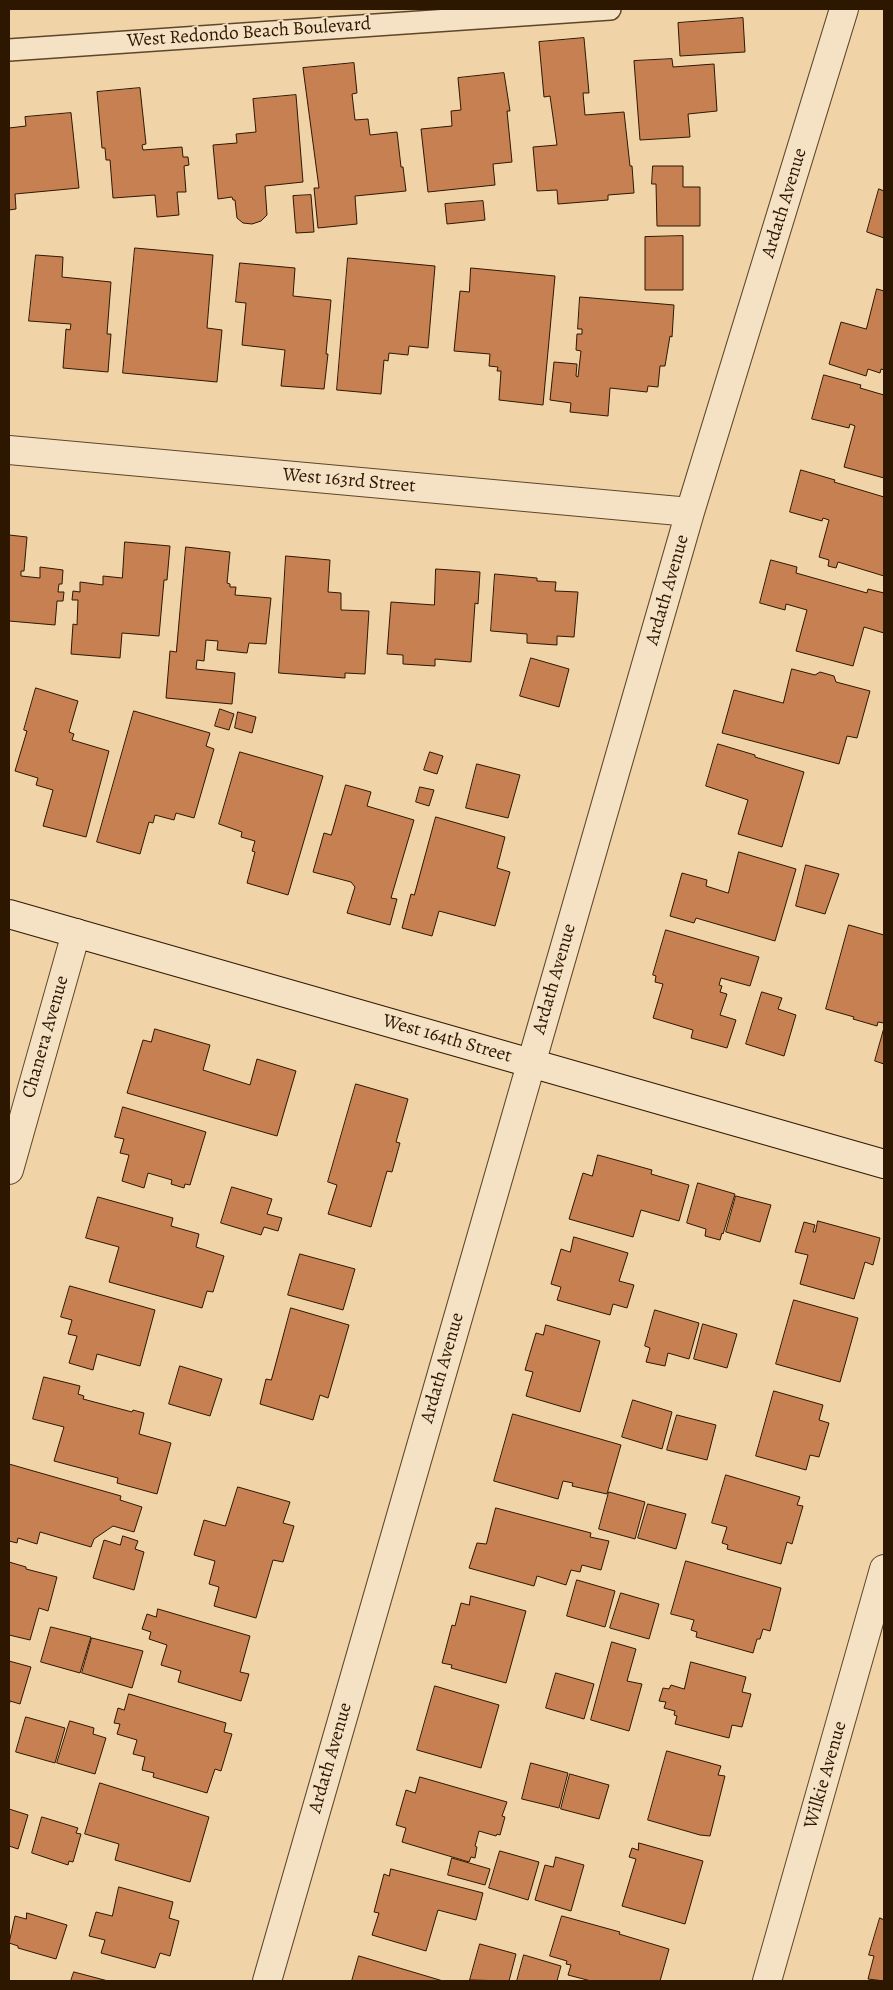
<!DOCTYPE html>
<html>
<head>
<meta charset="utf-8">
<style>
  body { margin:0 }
  #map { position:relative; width:893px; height:1990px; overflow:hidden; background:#f0d3a6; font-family:Alegreya,serif }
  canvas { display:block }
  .frame { position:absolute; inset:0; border:10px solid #2e1701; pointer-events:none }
</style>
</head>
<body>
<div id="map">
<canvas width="893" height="1990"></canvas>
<div class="frame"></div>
</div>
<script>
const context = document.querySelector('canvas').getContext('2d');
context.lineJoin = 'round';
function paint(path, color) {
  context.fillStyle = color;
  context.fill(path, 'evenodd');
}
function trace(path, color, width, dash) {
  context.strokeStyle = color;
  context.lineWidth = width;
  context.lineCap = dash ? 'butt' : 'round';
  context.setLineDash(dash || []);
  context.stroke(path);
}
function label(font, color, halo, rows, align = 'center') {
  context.font = font + ' Alegreya,serif';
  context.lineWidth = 4;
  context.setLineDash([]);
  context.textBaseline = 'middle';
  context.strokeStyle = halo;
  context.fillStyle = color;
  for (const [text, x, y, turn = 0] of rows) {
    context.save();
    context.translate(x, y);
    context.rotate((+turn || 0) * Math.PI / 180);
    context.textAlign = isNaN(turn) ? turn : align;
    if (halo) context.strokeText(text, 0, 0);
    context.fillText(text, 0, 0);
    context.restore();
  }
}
const building = new Path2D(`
  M743 18 745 52 680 56 678 23Z
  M584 38 589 93H583L585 115 624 112 630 166H632L634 193 608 195V200L558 204 557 190 537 191 533 147 557 145 550 96 544 97 539 42Z
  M672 59 673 67 714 64 717 111 688 114 690 137 640 140 634 61Z
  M354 63 357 93 352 94 355 120 368 119 370 135 397 132 401 167H403L406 191 355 196 357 224 318 228 314 188H319L303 68Z
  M504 73 510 111H507L512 162 493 164 495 185 428 192 421 129 452 126 451 111 461 110 458 78Z
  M140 88 146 144 142 145 143 150 182 147 183 157H188L189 165 184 166 186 192H177L179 215 157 217 155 195 113 198 110 160H106L105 148H102L97 92Z
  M296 95 303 182 265 186 267 215 261 221 252 224 243 223 237 218 235 200H233L232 197 218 199 213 145 237 143 236 134 256 132 253 99Z
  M71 113 79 188 15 194 16 209 9 210V128L26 126 25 117Z
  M653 166H683V187H700V226H657L656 184H652Z
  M879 189 884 191V238L867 232Z
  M311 195 314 232 296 233 293 196Z
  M483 201 485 220 447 224 445 204Z
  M683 236V290H645V237Z
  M135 248 213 255 207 328 222 330 217 382 123 373Z
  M36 255 63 257 62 277 111 282 107 334H111L108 372 63 368 66 329 70 330 71 324 29 321Z
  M348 258 435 266 428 348 409 346 408 355 389 353 388 361 384 360 381 394 337 390Z
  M240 263 295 268 293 296 331 300 326 354H328L324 389 281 386 285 350 242 345 246 303 236 302Z
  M471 268 555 276 543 405 499 400 501 371H497L498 367 489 366 490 354 454 351 460 291 469 292Z
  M877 289 884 291V370L881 369 880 373 868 369 866 376 829 364 841 322 866 329Z
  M580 297 674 305 672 337 670 336 665 366H660L658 387 648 386 647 392 610 388 608 416 570 412 571 403 550 400 554 362 577 364 576 376 578 377 581 351 576 350 577 334H582V329H578Z
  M824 375 861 385 860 388 884 395V478L844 467 855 426 850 424 849 428 812 419Z
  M801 470 835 480 834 482 884 497V576L838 562 836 568 828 566 829 560 819 557 829 520 823 518 822 521 790 512Z
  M9 535 27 537 24 571H21V576L40 578V567L63 570 62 584H59L58 592H64L63 601H57L55 625 9 621Z
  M125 542 170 546 167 580H164L159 636 122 633 120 658 71 654 73 624 77 625 78 600H72L73 591 80 592V582L103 585V576L122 578Z
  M186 547 230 552 227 583 230 584V587H236L235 595 271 598 266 644 249 643 247 653 217 650 218 641 206 640 204 661 197 660 196 669 235 673 232 704 166 698 170 651 176 652Z
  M286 556 330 560 328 592 341 593V610L369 611 365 674 345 673V678L279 673Z
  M771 560 797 567 796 573 867 593 868 589 884 593V633L864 627 853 666 796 651 807 610 786 604 785 610 760 603Z
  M436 569 480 572 478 604 475 603 471 662 435 659V666L403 664V655L387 654 391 602 434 605Z
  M495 574 537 578V581L556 582 555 591 578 592 574 637 557 636V645L527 643V634L491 631Z
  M531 658 569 669 559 707 520 696Z
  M792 669 815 675 820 672 834 676 836 682 870 691 857 738 847 736 839 764 722 733 734 690 783 703Z
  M36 688 78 701 69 732 74 734 72 740 109 751 86 837 43 826 53 790 36 785 38 778 15 771 27 731 24 730Z
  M220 709 234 714 229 730 215 726Z
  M134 711 210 733 206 746 214 749 194 818 176 813 174 820 155 815 153 823 149 822 140 854 97 842Z
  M238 712 256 717 252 733 235 728Z
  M718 744 755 755V757L804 772 782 847 738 834 748 800 706 786Z
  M240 752 323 776 288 895 247 883 255 852 252 851 255 841 241 837 242 832 219 824Z
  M430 752 443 756 437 774 424 770Z
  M477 764 520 775 508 818 466 808Z
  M346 785 371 792 367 806 414 820 391 898 397 899 390 925 347 913 355 887 351 882 313 872 324 833 331 835Z
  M420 787 434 790 429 806 416 802Z
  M436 817 505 837 497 868 510 872 495 926 439 911 432 936 402 928 411 894 414 895Z
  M739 852 796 869 775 941 696 918 694 923 670 916 682 873 707 880 706 886 728 893Z
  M806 865 839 874 825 914 796 906Z
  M849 925 884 935V1023L878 1022 877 1026 853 1019 854 1017 826 1009Z
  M666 930 759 957 750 986 721 978 719 985 722 986 720 992 727 994 720 1015 736 1020 727 1048 691 1038 693 1030 653 1018 663 984 655 982 656 976 653 975Z
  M762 992 782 998 778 1009 796 1015 784 1056 746 1044Z
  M884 1028V1064L875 1061Z
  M155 1029 210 1045 203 1070 250 1085 257 1059 296 1071 277 1136 127 1093 143 1040 151 1042Z
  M356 1084 408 1099 396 1142 400 1143 392 1172 387 1171 371 1227 328 1214 337 1185 328 1182Z
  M123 1107 206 1132 190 1185 185 1184 184 1188 171 1184 172 1180 148 1173 144 1188 122 1181 129 1155 120 1153 124 1139 115 1137Z
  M598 1155 652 1170 651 1174 689 1185 679 1221 641 1210 633 1237 569 1219 583 1173 592 1176Z
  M698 1183 735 1194 723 1234 722 1233 720 1240 705 1236 706 1229 687 1223Z
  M232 1187 272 1199 267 1214 282 1218 278 1231 264 1227 261 1235 221 1223Z
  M736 1196 771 1205 760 1242 726 1232Z
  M98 1197 173 1218 171 1226 199 1234 196 1247 224 1256 213 1292 207 1291 202 1308 109 1282 119 1247 86 1238Z
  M818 1221 880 1238 873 1265 865 1262 854 1299 800 1284 808 1255 795 1252 804 1222 815 1225 813 1232H815Z
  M574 1237 628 1253 619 1281 634 1285 627 1308 613 1304 610 1315 557 1300 561 1287 551 1284 561 1249 570 1252Z
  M300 1254 355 1269 343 1310 288 1295Z
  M70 1286 155 1310 140 1366 97 1354 93 1370 69 1363 77 1336 68 1334 72 1320 61 1317Z
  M794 1300 858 1318 840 1382 776 1364Z
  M291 1308 349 1325 328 1398 320 1395 313 1420 260 1404 266 1379 271 1380Z
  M655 1310 699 1323 689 1359 668 1353 665 1366 646 1362 650 1348 645 1346Z
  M703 1324 737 1334 727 1368 694 1359Z
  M546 1325 600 1341 580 1412 526 1396 533 1372 525 1370 536 1333 543 1335Z
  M180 1366 222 1379 210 1416 169 1404Z
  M44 1377 80 1386 78 1394 84 1396 83 1399 132 1412 133 1410 144 1413 139 1434 171 1443 157 1494 117 1483 118 1478 54 1461 64 1427 33 1419Z
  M774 1391 823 1405 819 1420 829 1423 819 1457 810 1455 806 1470 756 1456Z
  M633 1400 672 1412 662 1449 622 1437Z
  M513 1414 621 1445 607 1494 572 1486 573 1483 563 1481 558 1499 494 1481Z
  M677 1415 716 1425 707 1460 667 1450Z
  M9 1464 121 1496 120 1500 142 1507 134 1532 113 1526 94 1539 91 1547 40 1532 37 1544 18 1538 17 1543 9 1541Z
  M726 1475 800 1497 797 1505 803 1506 792 1544 787 1542 781 1564 727 1549 728 1545 722 1543 727 1527 712 1523Z
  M238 1487 290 1502 283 1523 294 1526 283 1562 273 1560 256 1618 214 1606 219 1587 209 1584 215 1561 194 1555 204 1520 225 1526Z
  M609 1492 645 1502 635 1539 599 1529Z
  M648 1504 686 1514 676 1549 638 1538Z
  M496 1508 591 1533 590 1537 609 1541 601 1570 582 1565 580 1572 571 1570 566 1585 537 1576 534 1586 469 1568 477 1543 486 1544Z
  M123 1536 138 1541 135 1549 144 1552 134 1590 93 1578 104 1540 120 1545Z
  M686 1561 781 1588 770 1631 763 1629 760 1639H757L753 1653 696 1637 697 1632 691 1630 694 1620 671 1614Z
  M9 1562 26 1567V1569L57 1577 48 1611 39 1608 30 1640 9 1635Z
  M577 1580 615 1591 605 1627 567 1616Z
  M621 1593 659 1604 649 1639 610 1628Z
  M471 1596 526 1611 506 1683 451 1668 452 1665 442 1663 452 1625 455 1626 461 1603 469 1605Z
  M158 1609 250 1636 240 1672 249 1674 241 1701 178 1682 181 1671 161 1665 167 1645 149 1639 151 1632 142 1629 147 1614 156 1617Z
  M51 1627 91 1637 80 1673 41 1662Z
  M92 1638 143 1651 132 1688 82 1673Z
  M612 1642 636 1649 627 1681 642 1684 629 1731 591 1720Z
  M9 1661 31 1667 20 1704 10 1701 9 1707Z
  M691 1662 746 1677 742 1692 751 1694 742 1727 732 1725 729 1738 675 1724 677 1716 674 1715 675 1711 664 1708 666 1702 659 1701 663 1688 669 1689 671 1685 684 1689Z
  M556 1673 594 1684 584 1719 546 1708Z
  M435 1686 499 1705 481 1768 417 1750Z
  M129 1694 226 1723 224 1732 232 1734 221 1771 215 1769 207 1793 153 1777 154 1773 142 1770 145 1757 133 1754 137 1740 117 1734 120 1724 114 1723 118 1708 124 1710Z
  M26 1717 65 1728 55 1763 16 1752Z
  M70 1721 94 1728 93 1734 106 1738 95 1774 57 1763Z
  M667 1751 721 1766 718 1775 725 1776 710 1836 700 1835 648 1820Z
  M531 1763 568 1773 559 1808 522 1799Z
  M570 1774 609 1785 599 1819 561 1809Z
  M420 1777 507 1802 502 1816 505 1817 500 1835 497 1834 496 1836 479 1831 475 1846 477 1847 475 1858 471 1857 469 1862 402 1842 406 1828 396 1825 406 1790 415 1793Z
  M100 1783 209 1817 190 1882 115 1860 119 1844 85 1834Z
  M9 1809 28 1815 18 1849 9 1846Z
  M42 1817 78 1828 76 1833 81 1834 73 1862 69 1861 68 1865 32 1853Z
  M639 1843 703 1861 685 1924 622 1906 636 1859 629 1857 632 1848 638 1850Z
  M500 1851 539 1862 528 1900 489 1888Z
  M556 1857 584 1865 571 1911 535 1900 545 1865 553 1867Z
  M452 1858 490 1869 485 1885 448 1875Z
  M391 1869 483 1893 476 1920 438 1910 426 1951 372 1935 379 1913 374 1912 384 1874 389 1876Z
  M119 1887 173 1902 169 1918 179 1921 170 1956 160 1953 155 1968 101 1953 105 1940 89 1936 96 1912 112 1916Z
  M27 1913 67 1925 56 1959 18 1948V1946L9 1943 15 1916 26 1919Z
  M562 1916 620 1932 619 1934 669 1949 660 1981H591L568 1975 571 1965 566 1964 567 1961 550 1956Z
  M880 1918 884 1920V1981L868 1979 874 1956 869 1955Z
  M480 1944 516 1954 509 1981 470 1980Z
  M524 1955 561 1966 557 1981H517Z
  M359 1956 443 1981H352Z
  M74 1972 108 1981H71Z`);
const lane = new Path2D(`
  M9 50 610 9`);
const street = new Path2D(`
  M9 450 690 512
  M9 1170 76 933
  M267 1981 690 512 844 9
  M767 1981 884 1569`);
const secondary = new Path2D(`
  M9 914 884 1164`);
const streetNames = [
  ["West Redondo Beach Boulevard",249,33,-4],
  ["Ardath Avenue",785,203,-73],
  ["West 163rd Street",349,481,5],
  ["Ardath Avenue",668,590,-74],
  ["Ardath Avenue",555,979,-74],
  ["Chanera Avenue",46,1037,-74],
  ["West 164th Street",447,1039,16],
  ["Ardath Avenue",443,1368,-74],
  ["Ardath Avenue",331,1758,-74],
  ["Wilkie Avenue",826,1775,-74]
];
paint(building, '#c78052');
trace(building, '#2e1701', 1);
trace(lane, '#5e462a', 24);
trace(street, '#5e462a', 30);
trace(secondary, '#2e1701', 30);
trace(lane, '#f5e2c5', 21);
trace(street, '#f5e2c5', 28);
trace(secondary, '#f5e2c5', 28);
label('19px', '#2e1701', '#f5e2c5', streetNames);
</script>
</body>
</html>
